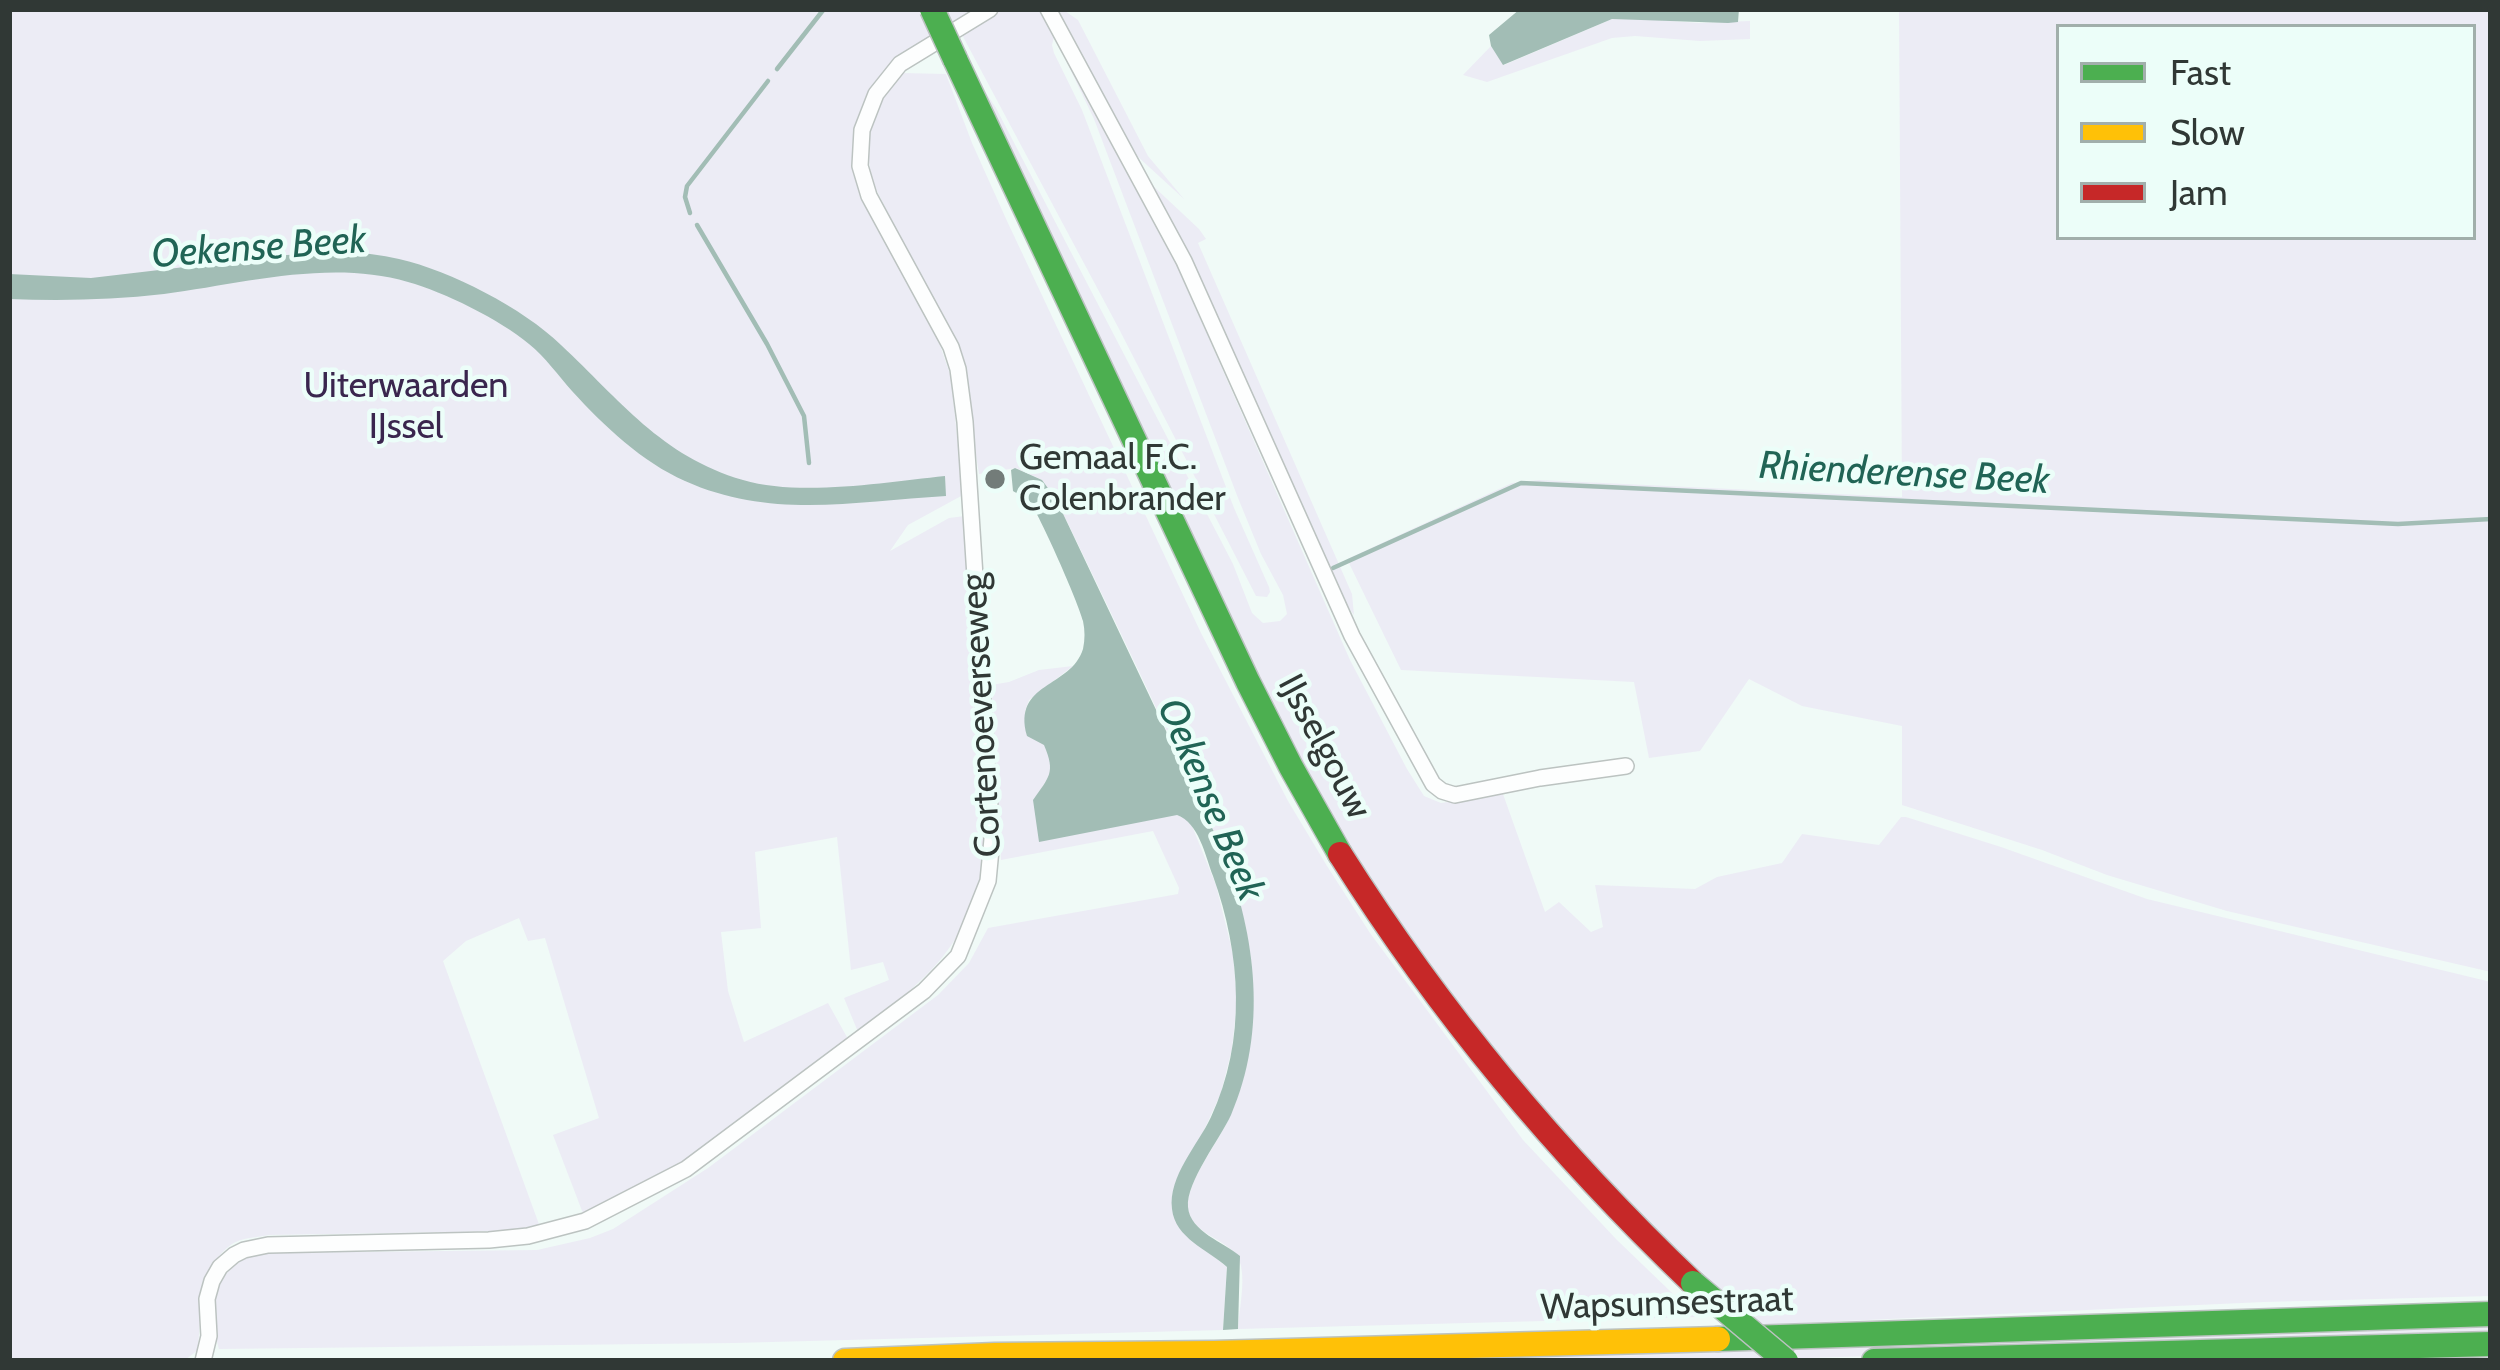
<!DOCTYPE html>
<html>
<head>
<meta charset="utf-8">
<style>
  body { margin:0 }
  #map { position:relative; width:2500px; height:1370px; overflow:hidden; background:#f0faf7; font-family:Cabin,sans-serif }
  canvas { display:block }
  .frame { position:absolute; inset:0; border:12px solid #303835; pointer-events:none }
  .legend { position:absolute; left:2056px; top:24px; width:420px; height:216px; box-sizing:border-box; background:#ecfef9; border:3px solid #a1afab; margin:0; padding:15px 21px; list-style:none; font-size:36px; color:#303835 }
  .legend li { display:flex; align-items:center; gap:24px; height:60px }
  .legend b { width:60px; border:3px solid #a1afab }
</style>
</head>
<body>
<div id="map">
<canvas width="2500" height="1370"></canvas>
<div class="frame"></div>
<ul class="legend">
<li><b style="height:15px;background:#4caf50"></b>Fast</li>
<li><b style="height:15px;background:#ffc107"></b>Slow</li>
<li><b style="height:15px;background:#c62828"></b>Jam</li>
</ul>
</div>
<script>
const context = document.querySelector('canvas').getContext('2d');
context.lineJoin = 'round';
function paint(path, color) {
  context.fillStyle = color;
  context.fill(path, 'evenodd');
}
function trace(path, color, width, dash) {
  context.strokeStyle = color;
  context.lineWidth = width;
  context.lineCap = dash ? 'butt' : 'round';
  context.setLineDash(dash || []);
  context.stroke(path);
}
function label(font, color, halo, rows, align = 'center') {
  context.font = font + ' Cabin,sans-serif';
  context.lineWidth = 9;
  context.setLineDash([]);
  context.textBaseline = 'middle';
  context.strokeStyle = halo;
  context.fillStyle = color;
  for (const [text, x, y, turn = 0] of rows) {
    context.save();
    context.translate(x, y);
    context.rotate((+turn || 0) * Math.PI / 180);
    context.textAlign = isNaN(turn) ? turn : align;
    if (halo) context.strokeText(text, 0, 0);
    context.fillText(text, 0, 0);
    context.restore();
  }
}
const green = new Path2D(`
  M9 9H978L894 61 875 81 863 107 859 186 876 227 933 325 951 377 963 495 908 525 890 551 949 518 965 516 984 860C970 947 923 982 858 1032L844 998 889 980 883 962 851 970 837 837 755 852 761 928 721 932 728 991 744 1042 828 1003 848 1039C766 1101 679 1176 584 1216L553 1135 599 1118 545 938 528 941 519 918 466 941 443 961 540 1227 515 1231 269 1235C258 1237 241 1238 232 1244 199 1267 201 1314 198 1350L185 1360 178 1361H9Z
  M999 9H1041L1055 33 1052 45 1054 53 1082 110 1234 508 1269 587 1270 592 1267 597 1256 596 1118 327 960 31Z
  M1054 9 1065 11 1078 20 1148 156 1184 199 1136 155Z
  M1899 9H2491V972L2227 911 2107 875 2042 850 1902 805V726L1802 706 1749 679 1700 751 1649 758 1634 682 1401 670 1347 559 1512 483 1539 480 1902 497ZM2059 27H2473V237H2059Z
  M1631 18 1699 23 1750 21V39L1700 41 1635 36 1612 38 1487 82 1463 75 1491 46 1504 65 1612 19Z
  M1062 45 1174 259 1350 660 1407 769 1424 796 1441 803 1503 794 1545 912 1559 902 1591 932 1603 927 1595 885 1695 889 1717 877 1782 863 1802 834 1879 845 1901 817H1906L2001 847 2147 899 2491 982V1296L2264 1302 1756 1325 1681 1258 1589 1169 1442 991 1312 789 1138 427 1125 390 1076 292 978 81 996 108 1233 564 1252 613 1263 623 1280 621 1287 614 1283 595 1261 554 1238 498 1094 119 1060 48Z
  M902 73 946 74 972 143 1007 221 1201 633 1288 801 1327 866 1370 933 1523 1140 1617 1240 1697 1317 1238 1329C1239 1310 1245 1285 1241 1266 1236 1238 1191 1238 1188 1208 1185 1184 1219 1141 1229 1118 1244 1086 1252 1047 1253 1012 1258 909 1209 819 1166 729 1130 652 1093 575 1056 499L1042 480 1016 468 979 474 961 359 872 181C863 135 871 108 902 73Z
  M1150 183 1199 229 1206 239 1198 243 1352 594 1354 615 1335 590Z
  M1073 666 1029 700 1025 711C1034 727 1058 756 1050 775 1047 784 1039 793 1033 800L1177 815 1186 819 1192 826 1216 885 1233 954 1237 1001 1232 1049 1221 1093 1201 1137 1177 1178 1182 1231 1227 1267 1223 1330 734 1343 219 1349C208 1306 211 1271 257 1253L537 1250 590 1238 613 1229 708 1168 938 995 969 963 988 928 1178 894 1179 888 1153 831 1001 860 991 685 1009 682 1039 670Z
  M2491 1320V1338L1704 1361 1357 1359Z`);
const water = new Path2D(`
  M1520 9H1739L1738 22 1728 23 1612 19 1503 65 1491 46 1489 35Z
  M345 251C363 253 381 255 399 259 451 271 523 308 561 345 620 400 661 456 743 480 800 497 886 482 945 476L946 496C856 501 772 520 685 481 642 462 604 426 572 391 558 375 545 357 529 344 499 319 444 292 408 282 329 259 242 284 164 294 112 300 61 301 9 299V274L91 278 287 255Z
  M1015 468 1042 480 1056 499 1224 853C1256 937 1268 1030 1231 1115 1220 1139 1186 1182 1188 1207 1190 1232 1224 1242 1240 1256L1238 1329 1223 1330 1227 1267C1208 1250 1175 1238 1172 1209 1168 1176 1198 1145 1211 1117 1247 1040 1241 954 1213 876 1205 855 1199 823 1177 815L1039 842 1033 800C1049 777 1056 773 1044 745L1027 736C1012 682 1071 688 1083 649 1085 640 1085 630 1083 621 1079 604 1039 513 1029 501 1027 500 1015 492 1013 491L1011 470Z`);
const stream = new Path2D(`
  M777 69 824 9
  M690 213 685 197 687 186 768 81
  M697 225 767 344 804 416 809 463
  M1333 568 1521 483 2398 524 2491 519`);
const street = new Path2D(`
  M1048 9 1184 261 1352 636 1433 784 1442 791 1455 795 1540 778 1626 766
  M203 1361 209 1336 207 1299 212 1281 220 1267 234 1255 244 1250 268 1245 489 1240 528 1236 585 1221 686 1169 924 991 958 956 988 881 992 839 965 422 958 369 951 347 869 196 860 166 862 130 876 94 900 64 990 9`);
const fast = new Path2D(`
  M955 59 1248 682 1291 767 1340 854
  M1718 1339 2491 1314
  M1874 1361 2491 1344`);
const slow = new Path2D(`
  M845 1361 995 1355 1214 1353 1718 1339`);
const jam = new Path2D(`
  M1340 854C1441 1014 1556 1152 1693 1283`);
const fastBridge = new Path2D(`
  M932 9 955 59
  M1693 1283 1786 1361`);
const markers = [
  [995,479,12,"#737c79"]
];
const parkNames = [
  ["Uiterwaarden",406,386],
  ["IJssel",406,427]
];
const poiNames = [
  ["Gemaal F.C.",1019,458],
  ["Colenbrander",1019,499]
];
const streetNames = [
  ["Cortenoeverseweg",982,715,-93],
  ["IJsselgouw",1324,747,62],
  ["Wapsumsestraat",1667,1304,-2]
];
const waterNames = [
  ["Oekense Beek",259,248,-4],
  ["Rhienderense Beek",1904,474,3],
  ["Oekense Beek",1210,800,67]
];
paint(green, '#ececf5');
paint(water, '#a2bdb5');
trace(stream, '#a2bdb5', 4.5);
trace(street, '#bcc3c1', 18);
trace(fast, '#bcc3c1', 27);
trace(slow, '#bcc3c1', 27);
trace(jam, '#bcc3c1', 27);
trace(street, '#fdfefe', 15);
trace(fast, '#4caf50', 24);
trace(slow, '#ffc107', 24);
trace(jam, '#c62828', 24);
trace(fastBridge, '#bcc3c1', 27, []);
trace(fastBridge, '#4caf50', 24);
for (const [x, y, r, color] of markers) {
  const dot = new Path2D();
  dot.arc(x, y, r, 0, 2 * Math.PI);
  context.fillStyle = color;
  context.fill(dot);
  trace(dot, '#ecfef9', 4.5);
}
label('36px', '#3a264e', '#ecfef9', parkNames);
label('36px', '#303835', '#ecfef9', poiNames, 'left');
label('36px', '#303835', '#ecfef9', streetNames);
label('italic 39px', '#206455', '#ecfef9', waterNames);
</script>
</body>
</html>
